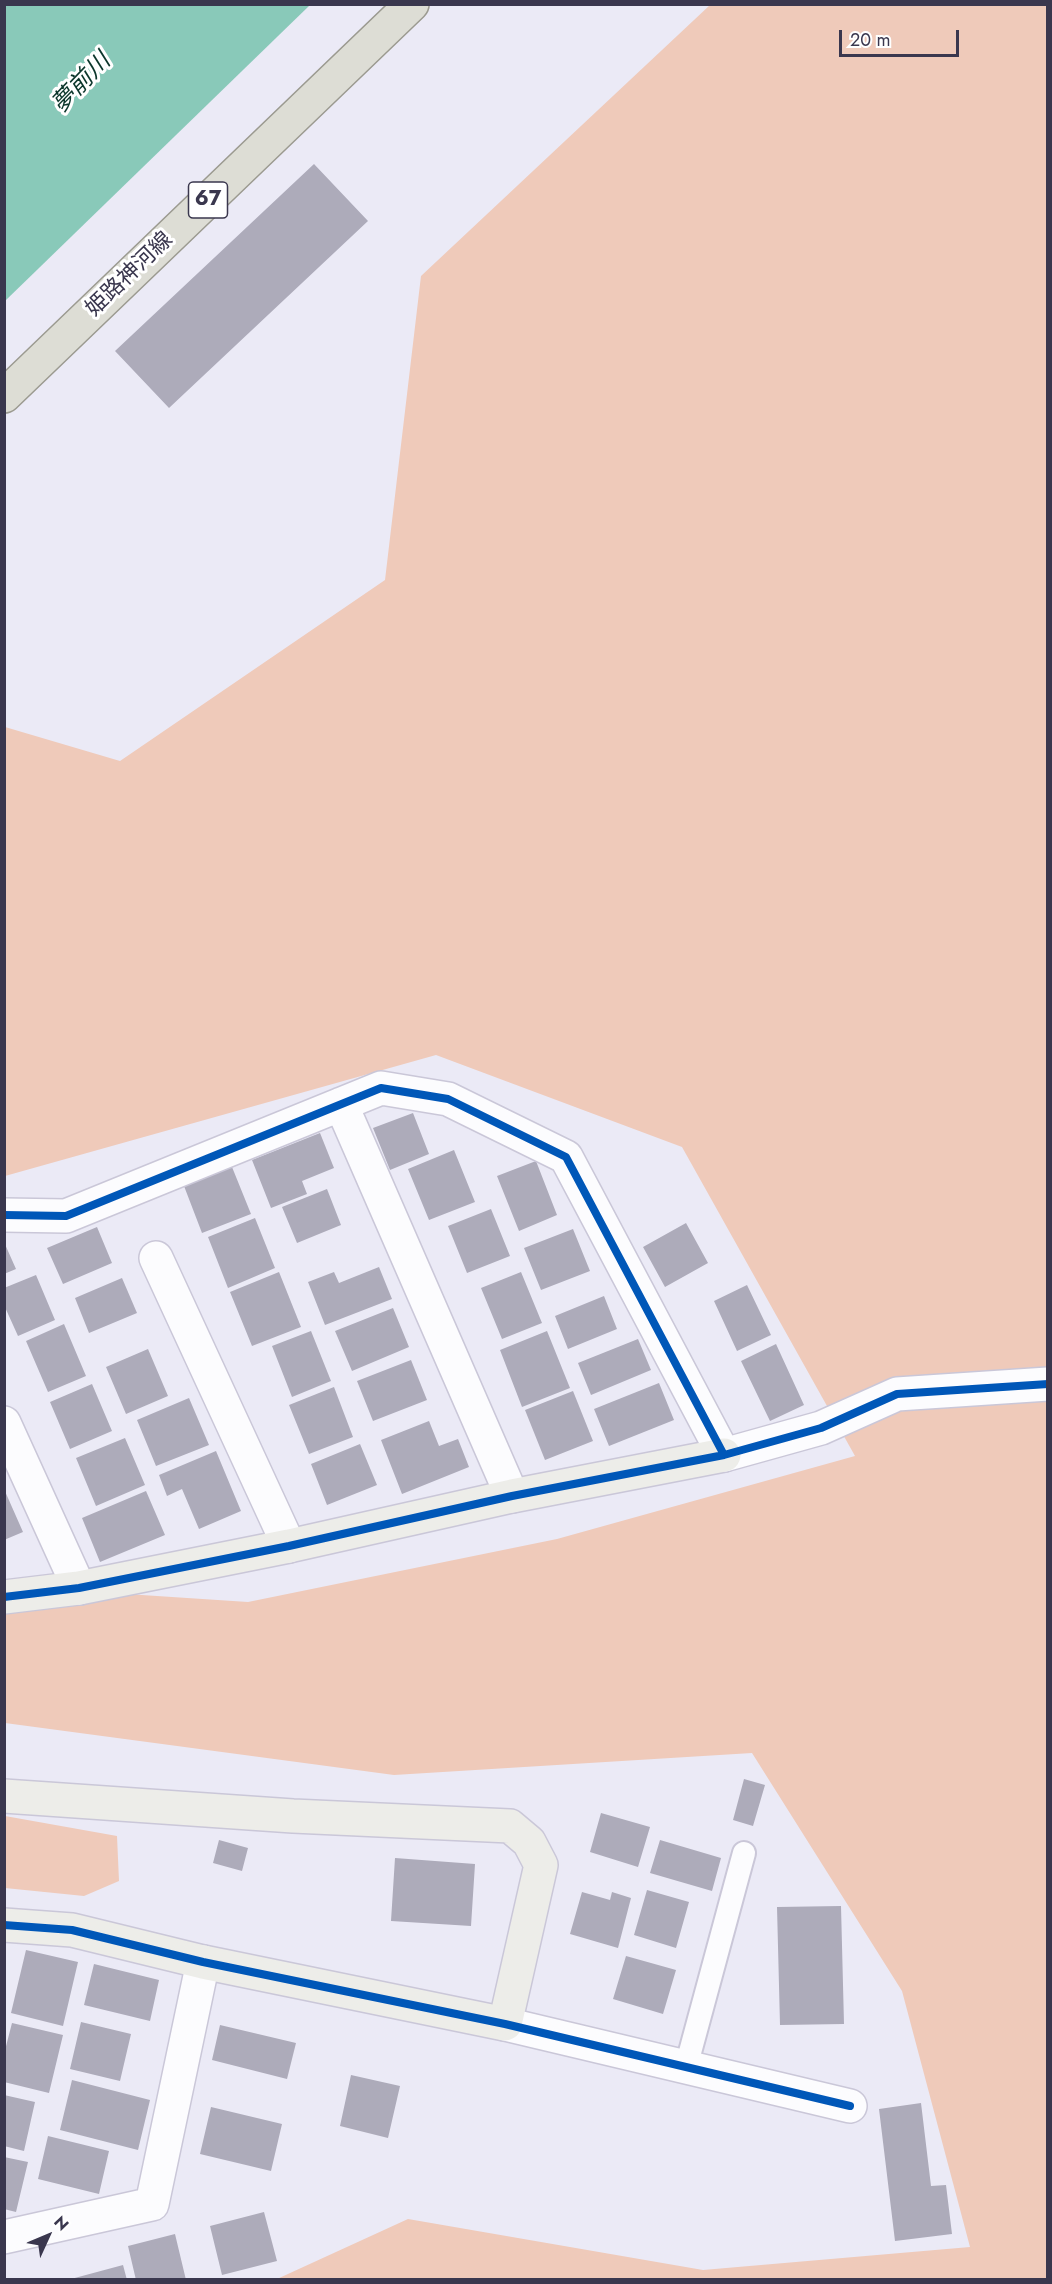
<!DOCTYPE html>
<html>
<head>
<meta charset="utf-8">
<style>
  body { margin:0 }
  #map { position:relative; width:1052px; height:2284px; overflow:hidden; background:#ebeaf6; font-family:Jost,sans-serif }
  canvas { display:block }
  .frame { position:absolute; inset:0; border:6px solid #3a374e; pointer-events:none }
  .north { position:absolute; left:18px; top:2206px; width:60px; height:60px; -webkit-text-stroke:4px #fff; paint-order:stroke; rotate:46deg; font-size:16px; font-weight:700; line-height:24px; text-align:center; color:#3a374e }
  .north::after { content:''; display:block; margin:auto; width:21px; height:27px; background:#3a374e; clip-path:polygon(50% 0,100% 100%,50% 72%,0 100%) }
  .scale { position:absolute; left:839px; top:30px; width:120px; height:27px; box-sizing:border-box; border:3px solid #3a374e; border-top:0; padding-left:8px; font-size:18px; line-height:21px; white-space:nowrap; color:#3a374e; -webkit-text-stroke:4px #fff; paint-order:stroke }
</style>
</head>
<body>
<div id="map">
<canvas width="1052" height="2284"></canvas>
<div class="frame"></div>
<div class="north">N</div>
<div class="scale">20 m</div>
</div>
<script>
const context = document.querySelector('canvas').getContext('2d');
context.lineJoin = 'round';
function paint(path, color) {
  context.fillStyle = color;
  context.fill(path, 'evenodd');
}
function trace(path, color, width, dash) {
  context.strokeStyle = color;
  context.lineWidth = width;
  context.lineCap = dash ? 'butt' : 'round';
  context.setLineDash(dash || []);
  context.stroke(path);
}
function label(font, color, halo, rows, align = 'center') {
  context.font = font + ' Jost,"Noto Sans JP",sans-serif';
  context.lineWidth = 6;
  context.setLineDash([]);
  context.textBaseline = 'middle';
  context.strokeStyle = halo;
  context.fillStyle = color;
  for (const [text, x, y, turn = 0] of rows) {
    context.save();
    context.translate(x, y);
    context.rotate((+turn || 0) * Math.PI / 180);
    context.textAlign = isNaN(turn) ? turn : align;
    if (halo) context.strokeText(text, 0, 0);
    context.fillText(text, 0, 0);
    context.restore();
  }
}
const green = new Path2D(`
  M710 5H1047V2279H277L408 2219 703 2270 970 2247 902 1991 752 1753 394 1775 5 1723V1586L248 1602 557 1539 855 1456 682 1147 436 1055 5 1176V727L120 761 385 580 421 276Z
  M5 1816 117 1836 119 1881 84 1896 5 1888Z`);
const water = new Path2D(`
  M5 4H310V5L5 301Z`);
const building = new Path2D(`
  M314 164 368 221 169 408 115 351Z
  M413 1113 429 1154 390 1170 373 1128Z
  M320 1133 334 1168 302 1181 307 1194 271 1208 252 1160Z
  M454 1150 475 1202 429 1220 408 1169Z
  M536 1161 557 1215 519 1231 497 1176Z
  M232 1167 251 1214 202 1233 184 1186Z
  M327 1189 341 1225 297 1243 282 1207Z
  M491 1209 510 1256 467 1273 448 1226Z
  M255 1218 275 1268 228 1288 208 1237Z
  M686 1223 708 1263 665 1287 643 1247Z
  M97 1227 112 1263 63 1284 47 1248Z
  M573 1229 590 1271 541 1290 524 1248Z
  M4 1242 16 1269 4 1274Z
  M379 1267 392 1299 325 1325 308 1282 334 1272 339 1283Z
  M279 1272 301 1327 252 1346 230 1292Z
  M521 1272 542 1323 502 1339 481 1288Z
  M36 1275 55 1320 18 1336 4 1305V1288Z
  M122 1278 137 1313 89 1333 75 1298Z
  M747 1285 771 1335 737 1351 714 1301Z
  M604 1296 617 1329 568 1349 555 1316Z
  M393 1308 409 1347 352 1371 335 1331Z
  M64 1324 86 1376 48 1392 26 1341Z
  M311 1331 331 1381 292 1397 272 1346Z
  M547 1331 570 1388 522 1407 500 1350Z
  M638 1339 651 1370 591 1395 578 1363Z
  M776 1344 804 1405 770 1421 741 1361Z
  M148 1349 168 1396 126 1414 106 1367Z
  M411 1360 427 1400 373 1421 357 1381Z
  M659 1383 674 1420 609 1446 594 1409Z
  M92 1384 112 1431 70 1449 50 1402Z
  M334 1387 353 1437 309 1454 289 1405Z
  M573 1391 593 1441 545 1460 525 1410Z
  M189 1398 209 1445 156 1466 137 1420Z
  M429 1421 439 1446 458 1439 469 1467 402 1494 381 1440Z
  M125 1438 145 1485 96 1506 76 1458Z
  M360 1444 377 1485 327 1505 311 1464Z
  M216 1451 241 1511 199 1529 182 1489 167 1496 159 1475Z
  M4 1489 23 1532 4 1540Z
  M146 1491 165 1535 100 1562 82 1518Z
  M744 1779 765 1785 753 1826 733 1820Z
  M601 1813 650 1827 638 1867 590 1852Z
  M219 1840 248 1848 242 1871 213 1863Z
  M660 1840 721 1858 712 1891 650 1873Z
  M395 1858 475 1864 471 1926 391 1921Z
  M647 1890 689 1902 676 1948 634 1935Z
  M582 1892 610 1900 612 1892 631 1898 618 1948 570 1934Z
  M841 1906 844 2024 780 2025 777 1907Z
  M26 1950 78 1962 63 2026 11 2013Z
  M626 1956 676 1970 663 2014 613 1999Z
  M94 1964 159 1980 150 2021 84 2005Z
  M81 2022 131 2034 120 2081 70 2069Z
  M12 2023 63 2035 49 2093 4 2082V2054Z
  M220 2025 296 2043 287 2079 212 2060Z
  M351 2075 400 2086 388 2138 340 2126Z
  M72 2080 150 2100 138 2150 60 2130Z
  M4 2095 35 2102 24 2151 4 2146Z
  M921 2103 931 2186 946 2185 952 2234 895 2241 879 2109Z
  M211 2107 282 2124 271 2171 200 2154Z
  M48 2136 109 2151 99 2194 38 2179Z
  M4 2157 28 2162 16 2212 4 2209Z
  M264 2212 277 2261 222 2275 210 2226Z
  M175 2234 186 2280H136L128 2246Z
  M123 2265 127 2280H71V2279Z`);
const lane = new Path2D(`
  M686 2067 744 1853`);
const street = new Path2D(`
  M341 1104 512 1496
  M4 1215 66 1216 381 1088 448 1099 566 1157 724 1455 821 1428 897 1394 1048 1384
  M156 1258 289 1546
  M4 1423 79 1588
  M505 2024 850 2106
  M4 2237 152 2204 203 1962`);
const secondary = new Path2D(`
  M4 1597 79 1588 289 1546 512 1496 724 1455
  M4 1796 293 1816 510 1826 529 1842 541 1865 505 2024 203 1962 72 1930 4 1925`);
const primary = new Path2D(`
  M4 396 412 4`);
const cycleway = new Path2D(`
  M4 1215 66 1216 381 1088 448 1099 566 1157 724 1455
  M4 1597 79 1588 289 1546 512 1496 724 1455 821 1428 897 1394 1048 1384
  M4 1925 72 1930 203 1962 505 2024 850 2106`);
const shields = [
  [208,200,39]
];
const shieldNames = [
  ["67",208,200]
];
const streetNames = [
  ["姫路神河線",130,275,-44]
];
const waterNames = [
  ["夢前川",82,84,-46]
];
paint(green, '#efcaba');
paint(water, '#89c9b9');
paint(building, '#adabba');
trace(lane, '#cac7d8', 26);
trace(street, '#cac7d8', 36);
trace(secondary, '#cac7d8', 36);
trace(primary, '#9b9a90', 36);
trace(lane, '#fcfcfe', 22);
trace(street, '#fcfcfe', 33);
trace(secondary, '#edede9', 33);
trace(primary, '#ddddd5', 33);
trace(cycleway, '#0057b8', 8);
for (const [x, y, w] of shields) {
  const box = new Path2D();
  box.roundRect(x - w / 2, y - 18, w, 36, 4.5);
  context.fillStyle = '#fff';
  context.fill(box);
  trace(box, '#3a374e', 1.5);
}
label('bold 21px', '#3a374e', null, shieldNames);
label('22px', '#3a374e', '#fff', streetNames);
label('italic 24px', '#0b362b', '#fff', waterNames);
</script>
</body>
</html>
